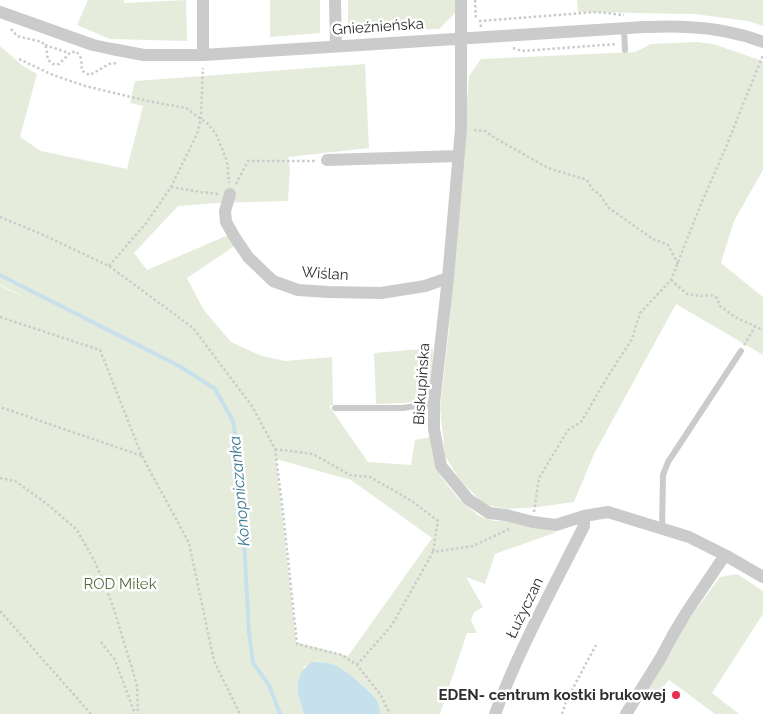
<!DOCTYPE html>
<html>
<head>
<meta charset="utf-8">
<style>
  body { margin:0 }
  canvas { display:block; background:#fff }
</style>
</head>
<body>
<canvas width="763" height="714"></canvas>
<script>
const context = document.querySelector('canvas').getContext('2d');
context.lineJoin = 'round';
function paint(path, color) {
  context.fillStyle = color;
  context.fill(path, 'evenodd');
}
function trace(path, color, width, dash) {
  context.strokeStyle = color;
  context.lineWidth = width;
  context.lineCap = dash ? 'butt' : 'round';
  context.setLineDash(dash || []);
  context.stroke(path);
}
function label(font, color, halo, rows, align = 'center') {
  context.font = font + ' Raleway,sans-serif';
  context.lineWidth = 5;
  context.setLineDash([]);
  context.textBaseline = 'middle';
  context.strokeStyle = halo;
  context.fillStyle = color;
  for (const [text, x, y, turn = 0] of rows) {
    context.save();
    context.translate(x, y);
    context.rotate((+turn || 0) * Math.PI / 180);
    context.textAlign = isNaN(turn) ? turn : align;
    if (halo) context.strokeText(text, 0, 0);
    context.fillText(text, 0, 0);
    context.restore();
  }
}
const green = new Path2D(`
  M88 0H124V3L186 0 187 41 110 39 77 25Z
  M270 0H320V33L270 37Z
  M348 0H455L456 12 439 29 348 33Z
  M577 0H763V26L748 21 694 14 578 12Z
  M697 42 713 44 763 61V170L734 221 721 263 763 297V355L676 304 594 454 574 502 538 507 509 509 485 505 460 480 445 456 440 408 449 329 469 76 481 59 635 52 651 44Z
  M0 46 23 66 37 74 20 137 41 151 127 169 143 106 130 103 135 81 365 64 369 148 288 157 290 168 288 201 217 203 178 206 134 253 147 270 228 235 236 245 187 278 203 309 231 342 262 356 285 361 332 357 333 405 329 406 368 462 411 465 415 440 430 437 434 462 442 478 457 497 479 516 494 521H506L557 532 495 554 485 584 466 577 483 607 474 612 471 620 477 633H467L440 714H380C380 709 379 703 376 699 366 685 339 665 322 662 315 660 310 664 304 667L299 699 304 714H0V286L30 300 0 285ZM276 459 351 480 432 538 348 656 296 642Z
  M433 348 431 390 426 399 403 403 376 404 374 353Z
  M737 574 763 591V614L712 693 739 714H715L669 680 653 699 644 695 682 629 720 577Z`);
const water = new Path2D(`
  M312 662C319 662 325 662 332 664 345 669 367 688 376 699 379 703 380 709 380 714H304C297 694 292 675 312 662Z`);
const stream = new Path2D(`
  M0 275 181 367 215 389 233 421 240 467 249 633 253 663 269 685 280 714`);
const path = new Path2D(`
  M475 0 476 20
  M481 27 480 21 596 12 624 15
  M11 29 17 36 42 42 46 47 48 60 53 64H59L71 52H77C78 54 81 57 81 59 83 69 78 70 90 75L109 64 117 63
  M45 45 69 53
  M513 48 522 51 617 44
  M19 59 53 75 85 86 148 101 186 108 208 124 216 134 227 161 229 183
  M474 130 485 131 495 138 548 168 587 180 592 189 600 195 609 208 653 239 668 245 678 264
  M236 184 248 161H317
  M171 187 201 192 219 194
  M0 217 39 233 109 266 193 328 252 406 275 449 283 512 297 644 342 655 357 665 380 694 390 714
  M109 266 147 222 171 187 197 134 201 118 203 68
  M671 280 687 294 701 296 710 295 717 298 720 306 735 317 763 330
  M0 317 100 350 142 456 0 407
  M744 345 755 327
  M275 449 313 454 350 475 370 477 412 501 438 521 433 552
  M142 456 189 543 214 661 240 714
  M0 478 15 481 47 504 77 530 95 562 113 606 137 685 138 714
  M534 512 539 478 568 430 581 422 608 376 632 339 640 313 671 280 701 204 726 147 763 55
  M0 611 91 714
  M101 642 115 660 135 714
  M357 665 392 625 433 552 473 546 509 529
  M562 714 566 701 596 645`);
const lane = new Path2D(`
  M624 29 625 50
  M335 408H403L434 403
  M662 528 663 475 668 462 741 351`);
const street = new Path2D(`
  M203 0V55
  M335 0 336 46
  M461 0V129L448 278 434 403V429L441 466 468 499 489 513 506 515 533 522 556 525 584 516 608 512 689 537 725 555 763 577
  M0 12 93 45 112 49 144 55H203L644 27C658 27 672 26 687 27 712 28 740 33 763 42
  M327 160 458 156
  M230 194 225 211 226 222 234 236 248 257 273 281 298 290 329 292 381 293 425 286 448 278
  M495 714C519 649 553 588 584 526V516
  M626 714 660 659 674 633 686 613 725 555`);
const markers = [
  [676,695,5,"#e82e4e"]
];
const streetNames = [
  ["Gnieźnieńska",378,27,-4],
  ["Wiślan",325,274,4],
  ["Biskupińska",422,384,-86],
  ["Łużyczan",525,608,-64]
];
const parkNames = [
  ["ROD Miłek",120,584]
];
const poiNames = [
  ["EDEN- centrum kostki brukowej",666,695]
];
const waterNames = [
  ["Konopniczanka",240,491,-95]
];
paint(green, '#e6ecdc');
paint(water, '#c7e1ec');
trace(stream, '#c7e1ec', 4);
trace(path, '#cbcbcb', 2.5, [2.5, 2.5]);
trace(lane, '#cbcbcb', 6);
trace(street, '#cbcbcb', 12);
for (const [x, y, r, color] of markers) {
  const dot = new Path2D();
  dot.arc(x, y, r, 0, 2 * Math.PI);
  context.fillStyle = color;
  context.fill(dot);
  trace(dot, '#fff', 2);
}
label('15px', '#2e2e2e', '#fff', streetNames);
label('15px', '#566b3b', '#fff', parkNames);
label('bold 15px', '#2e2e2e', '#fff', poiNames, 'right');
label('italic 16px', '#3b7892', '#fff', waterNames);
</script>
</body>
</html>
